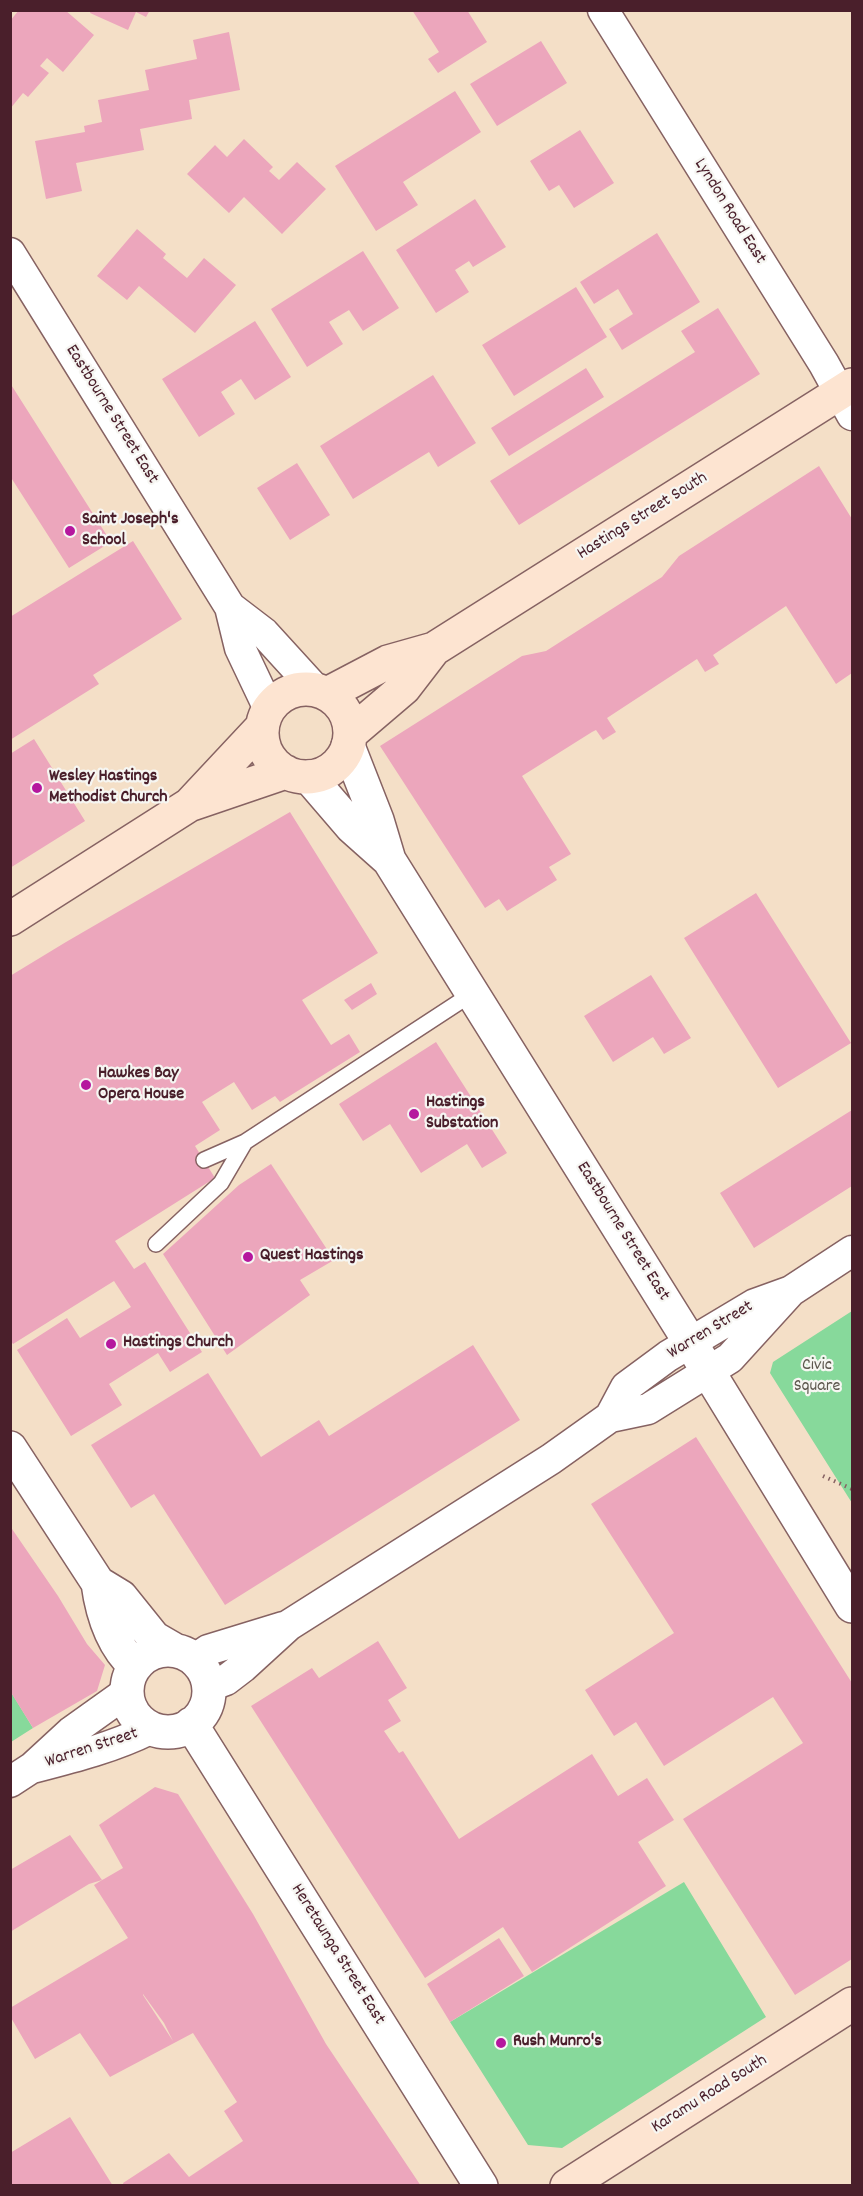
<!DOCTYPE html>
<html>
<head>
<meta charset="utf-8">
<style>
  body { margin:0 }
  #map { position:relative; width:863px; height:2196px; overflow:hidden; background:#f4dfc7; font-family:Dekko,sans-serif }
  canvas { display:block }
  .frame { position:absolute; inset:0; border:12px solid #4a1f2b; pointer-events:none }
</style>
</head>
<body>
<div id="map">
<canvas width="863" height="2196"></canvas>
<div class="frame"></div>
</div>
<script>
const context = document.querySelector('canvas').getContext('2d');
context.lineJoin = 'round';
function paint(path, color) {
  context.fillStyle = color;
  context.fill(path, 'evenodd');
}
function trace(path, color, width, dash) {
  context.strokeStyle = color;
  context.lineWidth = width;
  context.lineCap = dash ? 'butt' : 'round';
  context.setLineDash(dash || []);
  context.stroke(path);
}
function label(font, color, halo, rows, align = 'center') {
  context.font = font + ' Dekko,sans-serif';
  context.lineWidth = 4.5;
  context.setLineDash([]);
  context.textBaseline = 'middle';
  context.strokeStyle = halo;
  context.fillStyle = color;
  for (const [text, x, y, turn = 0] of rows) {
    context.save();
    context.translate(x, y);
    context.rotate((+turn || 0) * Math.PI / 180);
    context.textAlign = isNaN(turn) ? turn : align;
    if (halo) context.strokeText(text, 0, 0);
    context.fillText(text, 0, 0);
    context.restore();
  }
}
const green = new Path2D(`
  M852 1311V1503L770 1373 773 1362Z
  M11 1692 33 1728 11 1742H10Z
  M684 1882 766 2017 562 2148 528 2145 450 2022Z`);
const building = new Path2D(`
  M19 10H65L94 35 63 72 47 58 40 66 49 73 28 97 23 93 10 109V21Z
  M91 10H150L146 17 136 12 128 30 90 13Z
  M412 10H467L487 42 438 73 428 59 439 52Z
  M229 32 240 90 189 100 192 119 140 129 144 150 76 163 82 191 46 199 35 141 85 132 84 126 102 122 98 100 149 90 145 70 197 59 193 40Z
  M541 41 567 83 497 126 470 84Z
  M455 91 481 132 403 182 418 205 376 231 335 166Z
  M580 130 614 183 574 208 559 185 549 191 530 161Z
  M244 139 273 167 269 171 279 180 297 162 326 189 282 234 244 197 229 213 187 174 215 145 227 157Z
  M475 199 506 247 473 267 469 261 455 270 469 292 436 313 396 250Z
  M137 229 166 254 163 258 187 278 204 258 236 285 195 333 139 286 127 300 97 276Z
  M657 233 700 302 622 350 609 329 633 314 618 289 594 304 580 282Z
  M363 251 399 308 363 331 349 310 329 322 343 344 307 367 271 309Z
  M576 287 607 337 514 396 482 345Z
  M718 308 760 374 519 525 490 481 695 352 681 331Z
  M255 321 291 377 255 400 241 379 221 392 235 414 199 437 162 379Z
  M586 368 604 397 509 456 491 428Z
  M433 375 476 443 438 467 429 452 353 499 320 446Z
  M10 383 111 542 69 568 10 476Z
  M297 463 330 515 290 540 257 488Z
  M819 466 852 519V673L836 684 786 606 713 655 719 664 705 672 697 659 607 718 616 732 603 740 596 730 592 732 522 776 571 854 549 867 557 880 507 911 499 899 485 908 380 746 522 656 546 651 662 577 679 556Z
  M133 541 182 619 93 675 99 684 10 740V617Z
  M34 739 85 821 10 868V754Z
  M290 812 378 953 302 1000 331 1045 349 1034 360 1052 280 1102 275 1096 252 1110 234 1082 202 1102 220 1130 195 1146 215 1178 115 1241 134 1269 145 1262 202 1352 170 1372 158 1353 109 1384 122 1405 71 1436 17 1350 67 1318 80 1338 131 1307 114 1281 13 1344 10 1340V976L66 942Z
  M756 893 851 1043 778 1088 684 938Z
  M651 975 691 1038 664 1054 653 1037 613 1062 584 1016Z
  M371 983 377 994 352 1010 344 1000Z
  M436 1042 507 1153 482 1168 467 1144 421 1173 390 1124 363 1141 339 1104Z
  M852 1110V1186L754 1248 720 1193Z
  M271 1164 334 1260 300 1280 310 1295 227 1355 163 1254 239 1185Z
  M473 1345 520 1420 225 1605 154 1494 131 1508 91 1445 208 1373 261 1457 319 1420 329 1436Z
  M696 1437 852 1683V1959L795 1995 683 1819 803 1743 773 1697 664 1766 636 1722 614 1736 585 1690 674 1633 591 1504Z
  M10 1526 58 1596 87 1644 105 1665 97 1691 33 1728 10 1691Z
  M378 1641 407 1688 388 1700 401 1721 384 1731 399 1753 403 1751 459 1839 592 1754 618 1796 647 1778 674 1820 638 1842 666 1886 532 1972 503 1927 425 1978 251 1706 312 1668 319 1678Z
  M155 1787 178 1794 253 1914 326 2044 421 2186H124L123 2183 169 2153 189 2177 243 2141 224 2111 237 2102 193 2033 110 2077 80 2033 35 2059 10 2016V2008L128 1938 94 1885 102 1880 89 1884 10 1932V1870L70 1835 102 1880 104 1879 123 1868 99 1825ZM143 1994 164 2023 173 2041 143 1995Z
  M499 1938 524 1976 450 2022 427 1984Z
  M70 2117 113 2186H10V2153Z`);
const path = new Path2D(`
  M823 1476 852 1489`);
const service = new Path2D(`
  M204 1160 245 1142
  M156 1244 221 1183 245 1142 473 993`);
const minor = new Path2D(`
  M603 10 824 364 852 415
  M10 253 230 607 240 648 269 709
  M230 607 264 633 316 690
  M610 1417 626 1387 668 1356 755 1304 791 1291 852 1251
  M195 1659 208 1650 283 1627
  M210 1686 226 1680 243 1667 289 1625 551 1459 610 1417 648 1409 730 1358 791 1291
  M36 1767C75 1757 114 1747 150 1729
  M10 1782 33 1767 71 1732 127 1692`);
const tertiary = new Path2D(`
  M348 746 377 820 389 860 690 1342 852 1606
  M309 777 352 827 389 860
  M10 1448 98 1583C102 1613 112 1645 135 1666
  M98 1583 121 1597 154 1638 173 1649
  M127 1691a41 41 0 1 1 82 0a41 41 0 1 1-82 0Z
  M191 1724 481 2186`);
const secondary = new Path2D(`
  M262 733a44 44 0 1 1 88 0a44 44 0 1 1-88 0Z
  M327 694 388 662 434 649 852 385
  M350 734 404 688 434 649
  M190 804 262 727
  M10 919 189 805 286 772
  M567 2186 852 2004`);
const markers = [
  [70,531,6,"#b5179e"],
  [37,788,6,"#b5179e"],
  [86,1085,6,"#b5179e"],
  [414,1114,6,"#b5179e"],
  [248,1257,6,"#b5179e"],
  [111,1344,6,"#b5179e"],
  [501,2043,6,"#b5179e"]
];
const streetNames = [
  ["Lyndon Road East",729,212,58],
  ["Eastbourne Street East",111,415,58],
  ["Hastings Street South",643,517,-32],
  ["Eastbourne Street East",622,1232,58],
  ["Warren Street",711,1331,-31],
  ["Warren Street",92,1749,-18],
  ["Heretaunga Street East",337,1955,58],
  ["Karamu Road South",710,2095,-32]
];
const poiNames = [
  ["Saint Joseph's",82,521],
  ["School",82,542],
  ["Wesley Hastings",49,778],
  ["Methodist Church",49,799],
  ["Hawkes Bay",98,1075],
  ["Opera House",98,1096],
  ["Hastings",426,1104],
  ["Substation",426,1125],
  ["Quest Hastings",260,1257],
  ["Hastings Church",123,1344],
  ["Rush Munro's",513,2043]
];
const parkNames = [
  ["Civic",817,1367],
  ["Square",817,1388]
];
paint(green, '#87d99b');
paint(building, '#eca6bc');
trace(service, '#866262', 18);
trace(minor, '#866262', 33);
trace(tertiary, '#866262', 36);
trace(secondary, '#866262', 36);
trace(path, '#866262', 4, [1.5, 4.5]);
trace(service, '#fff', 15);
trace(minor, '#fff', 30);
trace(tertiary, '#fff', 33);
trace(secondary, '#fde4d1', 33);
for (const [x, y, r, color] of markers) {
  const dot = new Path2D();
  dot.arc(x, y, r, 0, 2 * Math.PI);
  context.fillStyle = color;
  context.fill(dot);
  trace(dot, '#f6f6f2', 2);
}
label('18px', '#4a1f2b', '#f6f6f2', streetNames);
label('bold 18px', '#4a1f2b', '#f6f6f2', poiNames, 'left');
label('18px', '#5c574d', '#f6f6f2', parkNames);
</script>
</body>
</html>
